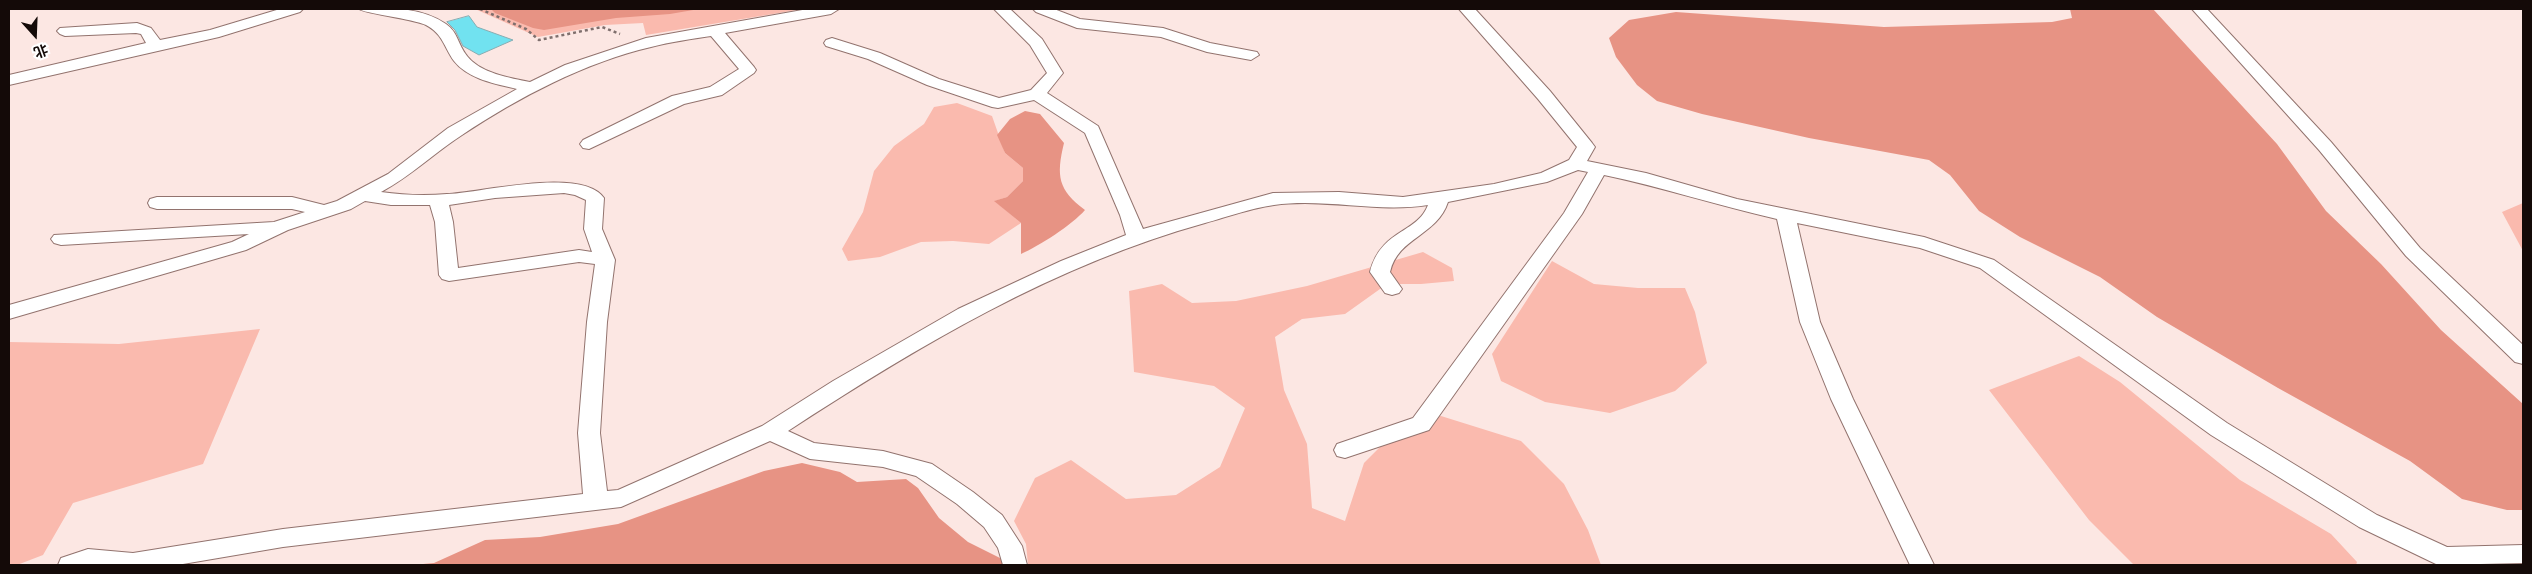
<!DOCTYPE html>
<html>
<head>
<meta charset="utf-8">
<style>
  body { margin:0 }
  #map { position:relative; width:2532px; height:574px; overflow:hidden; background:#fce7e3; font-family:Overpass,"Noto Sans SC",sans-serif }
  canvas { display:block }
  .frame { position:absolute; inset:0; border:10px solid #140a08; pointer-events:none }
  .north { position:absolute; left:10px; top:10px; width:50px; height:50px; -webkit-text-stroke:4px #fff; paint-order:stroke; rotate:160deg; font-size:14px; font-weight:700; line-height:20px; text-align:center; color:#140a08 }
  .north::after { content:''; display:block; margin:auto; width:18px; height:22px; background:#140a08; clip-path:polygon(50% 0,100% 100%,50% 72%,0 100%) }
</style>
</head>
<body>
<div id="map">
<canvas width="2532" height="574"></canvas>
<div class="frame"></div>
<div class="north">北</div>
</div>
<script>
const context = document.querySelector('canvas').getContext('2d');
context.lineJoin = 'round';
function paint(path, color) {
  context.fillStyle = color;
  context.fill(path, 'evenodd');
}
function trace(path, color, width, dash) {
  context.strokeStyle = color;
  context.lineWidth = width;
  context.lineCap = dash ? 'butt' : 'round';
  context.setLineDash(dash || []);
  context.stroke(path);
}
const green = new Path2D(`
  M475 9H803L646 35 643 23 605 25 538 37Z
  M957 103 992 116 1005 153 1023 168V181L1007 197 995 201 1021 223 989 244 953 241 921 242 880 257 848 261 842 249 863 212 874 171 894 146 924 124 934 107Z
  M2523 203V251L2502 212Z
  M1423 252 1452 268 1454 281 1421 284H1387L1345 314 1302 319 1275 337 1284 390 1307 444 1312 508 1345 521 1364 463 1408 419 1441 416 1521 441 1564 484 1588 530 1601 565H1028L1026 544 1014 521 1035 478 1071 460 1126 499 1176 495 1220 467 1245 408 1214 386 1134 372 1129 291 1162 284 1192 303 1236 301 1307 286Z
  M1552 261 1594 284 1638 288H1685L1695 312 1707 363 1675 391 1610 413 1545 402 1501 381 1492 354Z
  M260 329 203 464 73 503 43 555 17 565H9V342L119 344Z
  M2079 356 2120 382 2240 480 2331 534 2357 562 2356 565H2134L2089 520 1989 390Z`);
const water = new Path2D(`
  M491 9H699L670 14 616 18 544 30 533 28 495 13Z
  M2070 9H2153L2277 144 2326 211 2381 264 2441 330 2523 404V510H2507L2462 499 2410 461 2278 388 2157 317 2100 277 2020 237 1979 211 1950 175 1929 160 1809 138 1702 114 1657 101 1637 85 1616 57 1609 38 1629 20 1676 12 1884 27 2052 22 2072 18Z
  M1025 111 1040 114 1064 143C1056 176 1058 190 1085 210 1072 225 1039 246 1021 254V223L994 201 1007 197 1023 181V168L1005 153 997 135 1010 119Z
  M802 463 840 472 857 482 906 479 918 488 939 518 968 542 1002 559 1005 565H412L434 563 485 540 540 537 618 524 764 471Z`);
const building = new Path2D(`
  M469 16 477 27 513 40 479 55 463 46 455 30 447 22Z`);
const path = new Path2D(`
  M480 9 526 29 539 40 602 27 620 34`);
const minor = new Path2D(`
  M280 9H303L300 12 219 37 9 85V75L146 43 141 34 136 33 65 36 60 34 57 31 60 28 137 23 151 28 160 40 210 30Z
  M359 9C387 7 421 7 446 24 458 32 458 45 467 56 480 73 510 78 530 82L565 65 646 38 808 9H839L831 14 725 33 754 67 756 70 754 73 722 95 684 104 589 149 583 148 580 144 583 140 672 96 710 87 739 69 711 36C691 39 670 42 651 47 586 62 517 98 462 135 434 153 411 176 381 192 402 195 426 196 447 194 480 193 582 166 604 198L602 229 615 260 607 322 600 433 607 491 618 490 762 426 833 381 958 309 1061 261 1126 235 1120 215 1085 133 1034 100 998 108 992 107 927 85 868 59 826 46 824 43 826 40 832 38 880 53 939 79 999 98 1031 90 1047 73 1030 45 994 9H1010L1042 39 1063 73 1047 93 1098 126 1143 229 1273 193 1339 192 1403 197 1494 184 1541 173 1569 160 1577 147 1538 99 1459 9H1475L1550 91 1592 143 1595 147 1587 161 1646 173 1737 199 1924 237 1994 260 2227 423 2377 515 2447 547 2523 545V563L2438 565 2359 527 2211 435 1980 268 1920 248 1797 223 1820 322 1853 399 1934 565H1910L1831 399 1800 322 1777 219C1719 206 1662 187 1604 175L1582 214 1429 430 1345 458 1337 456 1334 450 1337 444 1413 418 1564 213 1588 172 1578 170 1547 182 1448 202C1437 236 1398 237 1390 272L1402 289 1399 293 1392 295 1385 293 1370 272C1381 229 1417 234 1428 205 1377 213 1325 198 1274 205 1251 208 1227 217 1205 223 1054 265 918 346 788 431L814 443 883 451 932 464 973 492 1002 515 1022 546 1027 565H1003L998 548 984 527 957 504 916 476 883 467 810 459 770 441 621 507 283 547 177 565H58L61 558 88 549 133 553 283 529 583 494 578 433 587 322 595 264 579 262 449 281 442 279 439 275 435 222 430 205H391L365 201 351 209 288 230 246 250 9 319V305L232 242 249 234 61 245 54 243 51 239 54 235 274 222 305 212 292 209H157L150 207 148 203 150 199 157 197H292L324 205 337 201 388 174 448 128 517 89C496 84 468 79 454 61 444 47 443 34 426 25 414 19 362 13 359 9ZM564 193 575 195 586 200 584 229 592 252 579 250 458 268 453 222 449 205 495 198Z
  M1033 9H1054L1080 19 1163 28 1210 43 1257 52 1259 55 1251 60 1207 52 1161 37 1077 28 1036 12Z
  M2192 9H2207L2331 142 2420 248 2523 345V364L2515 362 2406 256 2319 150Z`);
paint(green, '#fabaae');
paint(water, '#e79384');
paint(building, '#71e2f0');
trace(building, '#88acb1', 1);
trace(minor, '#92736e', 2);
trace(path, '#7f6f6d', 2.5, [3, 3]);
paint(minor, '#fff');
</script>
</body>
</html>
